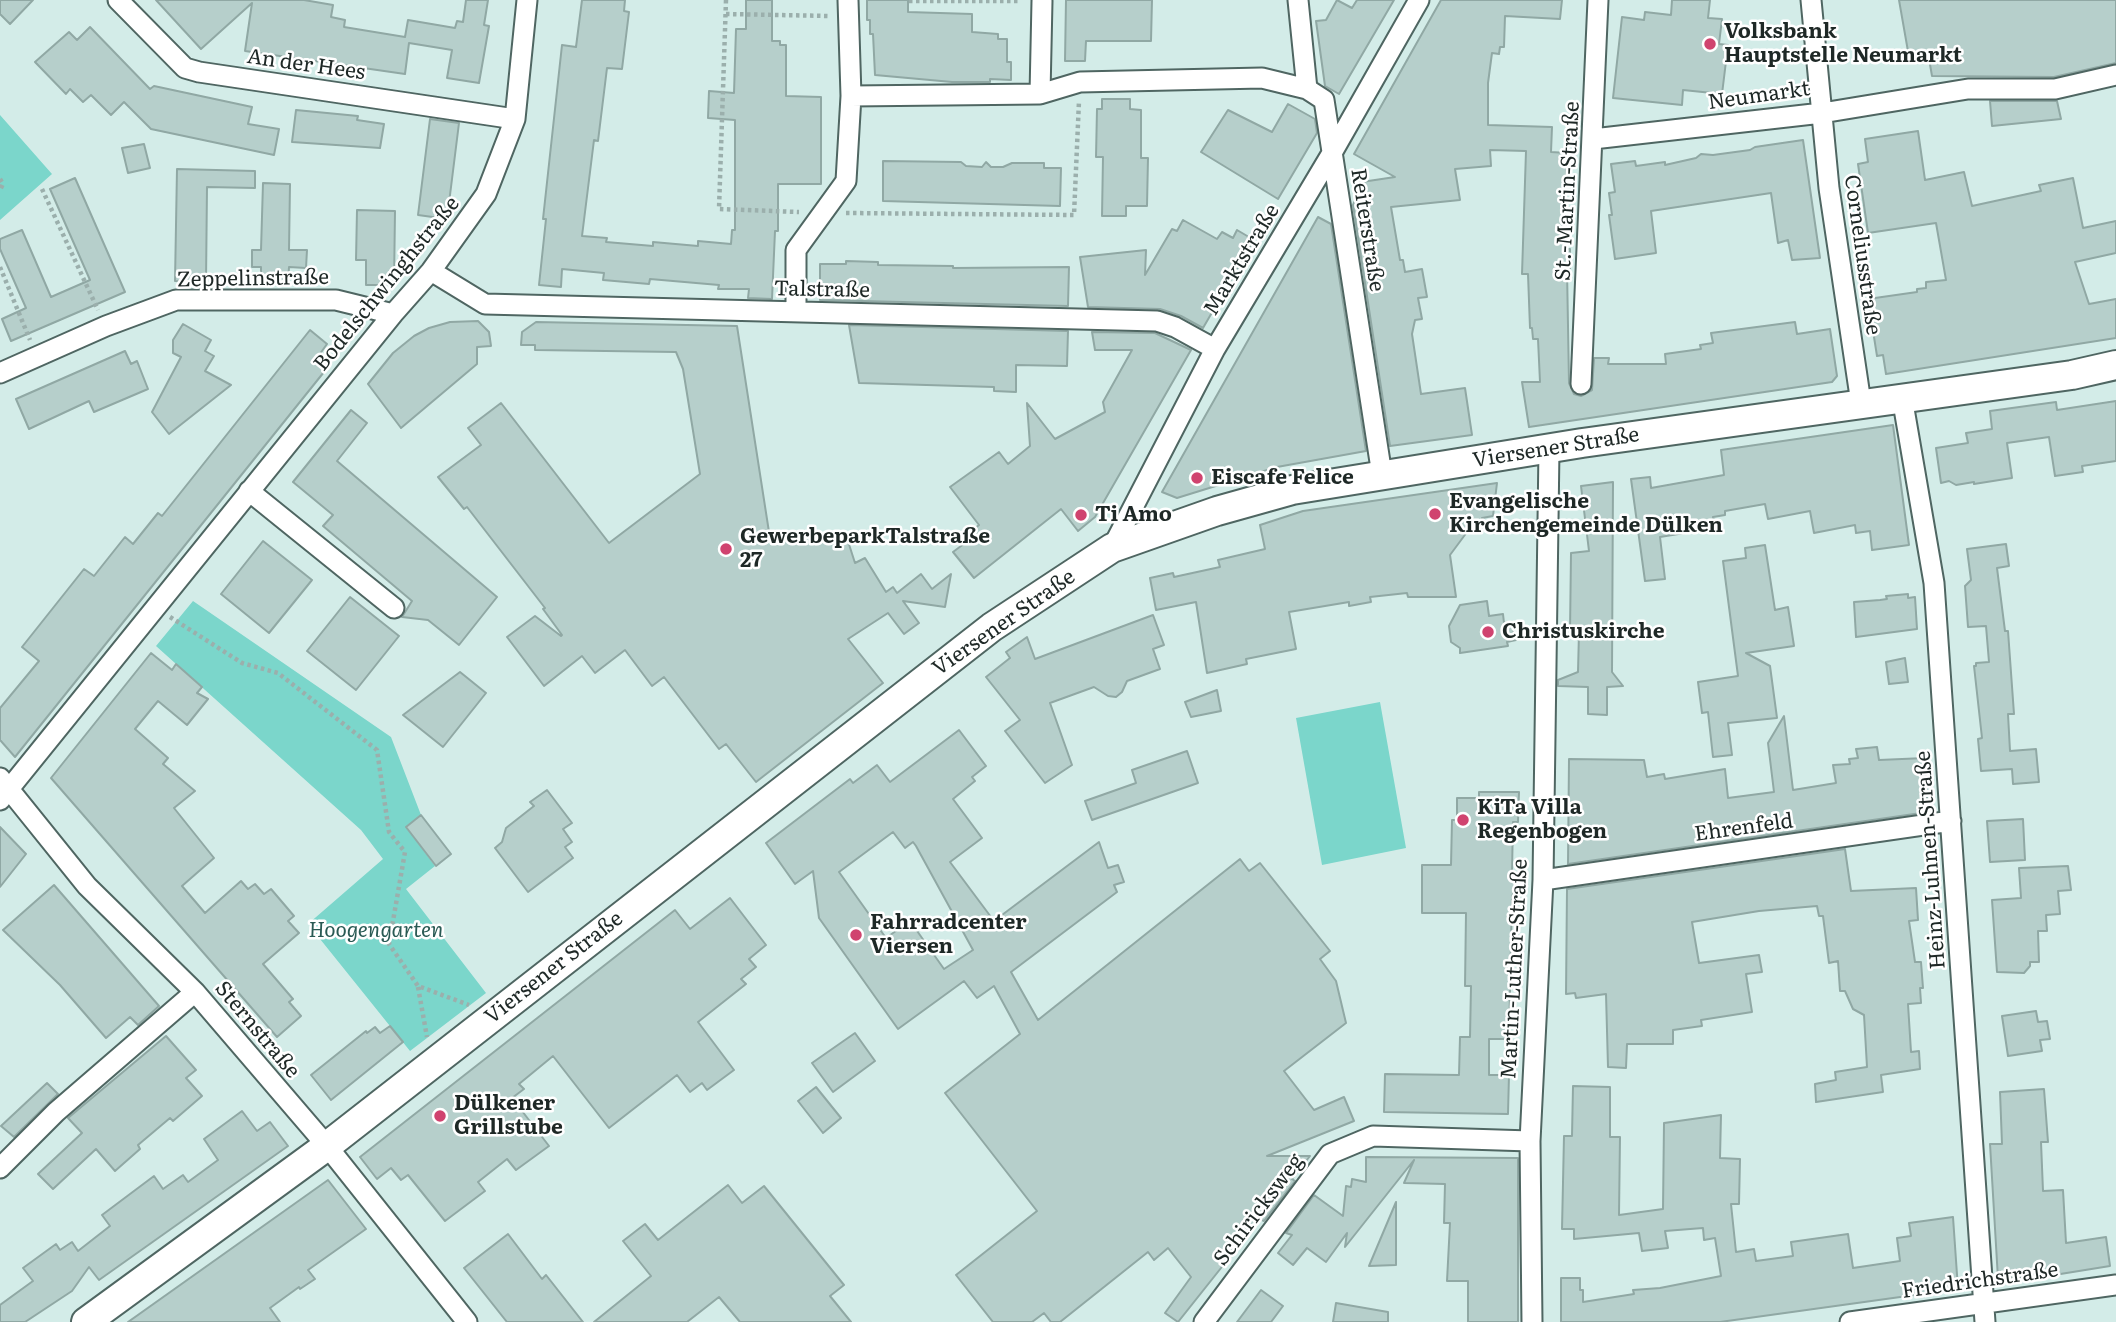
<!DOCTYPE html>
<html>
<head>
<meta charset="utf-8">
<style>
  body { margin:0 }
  canvas { display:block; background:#d3ece8 }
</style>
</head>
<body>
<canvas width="2116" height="1322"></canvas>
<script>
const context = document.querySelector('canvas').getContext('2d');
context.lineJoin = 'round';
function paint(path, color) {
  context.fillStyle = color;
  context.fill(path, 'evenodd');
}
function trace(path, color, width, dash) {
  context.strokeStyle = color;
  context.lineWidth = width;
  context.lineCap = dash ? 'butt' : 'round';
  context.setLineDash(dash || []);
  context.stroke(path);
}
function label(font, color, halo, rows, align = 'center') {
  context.font = font + ' Literata,serif';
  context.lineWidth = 5;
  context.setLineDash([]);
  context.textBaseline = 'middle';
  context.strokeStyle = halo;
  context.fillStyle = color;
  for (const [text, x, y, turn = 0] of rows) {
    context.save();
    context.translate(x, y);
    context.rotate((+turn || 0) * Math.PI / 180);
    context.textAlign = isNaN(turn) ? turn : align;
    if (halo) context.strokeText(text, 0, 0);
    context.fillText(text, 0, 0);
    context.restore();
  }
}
const green = new Path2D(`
  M0 115 52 174 0 220Z
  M193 601 391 737 421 815 406 827 435 866 406 889 486 993 410 1051 308 924 383 859 361 830 156 646Z
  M1380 702 1406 848 1322 865 1296 718Z`);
const building = new Path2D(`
  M0 0H33L10 24 0 14Z
  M156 0H304L333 5 331 17 345 20 344 27 405 37 408 20 455 28 457 21 463 22 466 0H488L484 25 489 26 479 83 447 78 452 50 409 43 405 74 245 51 252 3 201 49Z
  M582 0H625L624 11 629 12 622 69 607 68 598 141 594 140 582 236 607 238 606 242 653 246V242L698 246V241L731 244 732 230H735V120L708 118 709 91 734 93 736 29H746V0H772V41H780V45H786V96L821 97V184H778V231H775L772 299 748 298 749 289H718L719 285 650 279 649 284 603 280 604 273 562 269 561 287 539 285 546 219H543L562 45 576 47Z
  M867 0H908V12L972 14V32L998 34V39H1007V62H1011V80L990 79V82H952L875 75 873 34H870V20H867Z
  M1066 0H1152L1151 41H1086L1085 61H1065Z
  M1337 0 1352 8 1357 0H1394L1339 94 1325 86 1316 21 1326 20Z
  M1441 0H1562L1560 19 1505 16 1504 47H1500L1499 54 1492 53 1488 83V125L1552 127 1551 152 1567 153 1564 249H1570V269H1567L1569 383 1574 394 1581 396 1592 390 1594 358H1609L1608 364H1666L1665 354 1701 349 1700 345 1713 343 1711 333 1795 322 1797 334 1830 329 1837 376 1832 382 1529 427 1522 382H1540L1538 339H1533L1532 328H1530L1528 274H1522L1526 151 1490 150 1491 166 1455 169 1460 200 1391 207 1400 260H1403L1405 272 1422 269 1427 297 1418 298 1422 319 1415 320 1412 334 1421 394 1465 388 1472 435 1390 446 1353 205 1357 196 1355 183 1395 177 1354 154Z
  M1672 0H1710L1708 18 1722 19 1719 44 1728 45 1722 94 1683 90 1682 105 1613 98 1622 17 1644 20 1645 12 1671 15Z
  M1899 0H2116V63L2054 77 1932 76 1928 53 1909 57Z
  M90 27 150 89 154 86 252 107 248 124 279 129 274 155 151 129 124 102 111 115 91 95 83 102 70 89 66 94 35 62 69 32 77 40Z
  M1102 99H1130V109L1141 110V158H1148L1147 206H1126V216H1102L1103 157H1096L1097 109H1102Z
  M1990 101H2057L2061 119 1992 126Z
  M1288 104 1315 119 1317 133 1278 199 1201 152 1228 110 1272 132Z
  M296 110 358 116 357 120 384 124 380 148 292 142Z
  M430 119 459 123 447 219 418 215Z
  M1918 131 1925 180 1964 172 1972 206 2041 191 2039 185 2073 178 2083 228 2116 221V253L2075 262 2089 304 2116 299V338L1886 374 1883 355 1877 356 1868 299 1917 292V289L1926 288V282L1946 280 1936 223 1868 233 1858 164 1868 162 1865 139Z
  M1803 140 1820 258 1792 260 1788 240 1778 243 1771 193 1651 211 1656 253 1615 259 1609 215H1612L1609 193 1615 192 1611 164 1635 161 1636 166 1665 162V165L1696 158 1701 154 1713 155 1750 150 1755 147Z
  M144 144 150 168 128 173 122 148Z
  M883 161 961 162 966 166 982 167 986 162 991 167H1003L1012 163H1044V168H1061L1060 206 883 201Z
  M177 169 255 171V188L207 187 206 282 175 281Z
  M75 178 125 292 11 341 2 319 26 308 0 249V239L22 230 51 297 90 280 50 189Z
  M263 183 290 184 289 250H307L306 268 289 267 288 283H261V267H252V250H261Z
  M357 210 395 211 394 285H366V260H356Z
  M1318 217 1331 224 1366 451 1277 467 1177 498 1162 492Z
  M1183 220 1217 239 1222 232 1233 238 1237 230 1254 240 1203 328 1181 316 1160 309 1088 307 1080 257 1146 250 1145 275 1172 229 1177 231Z
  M846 261 878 262V265L953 266V268L1069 267 1068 306 820 300V264H846Z
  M478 321 489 332 491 346 477 347V364L401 428 368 384 393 353 414 336 429 328 450 322Z
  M536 322 737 326 769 532 846 535 855 563 865 558 886 592 893 587 897 593 921 574 932 589 951 574 945 607 903 601 919 623 904 634 888 613 848 639 883 683 756 782 726 744 719 749 664 677 652 686 625 650 595 673 582 656 544 686 507 637 535 616 561 636 562 635 543 609 545 608 467 507 464 509 438 477 481 445 468 428 501 403 609 543 700 474 683 369 676 352 535 350V345H521L522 332Z
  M183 324 211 340 205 351 214 356 205 371 231 385 169 434 152 412 181 357 173 353V340Z
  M849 325 1068 331 1067 366 1016 365V392L994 391V387L859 383Z
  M310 330 327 344 317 358 328 367 15 757 0 740V708L39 661 22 647 84 569 94 576 125 537 133 544 158 513 162 516Z
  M1092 332 1155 333 1191 350 1095 517 1078 531 1061 509 974 578 953 552 969 540 966 536 979 525 950 487 999 452 1008 464 1030 446 1027 403 1055 439 1105 412 1103 402 1132 350H1095Z
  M125 351 131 364 137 361 148 389 94 412 89 401 29 429 16 399Z
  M2116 401V461L2082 466 2083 472 2055 476 2049 437 2007 443 2012 478 1974 484V482L1956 485 1949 481 1941 483 1936 448 1968 443 1966 433 1992 429 1990 411 2056 402 2057 410Z
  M351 410 367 423 337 461 497 597 459 645 428 620 402 617 412 601 323 526 333 515 293 482Z
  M1893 425 1909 545 1872 550 1870 531 1856 533 1855 525 1814 533 1810 511 1768 519 1765 504 1725 511V515L1713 517 1714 522 1696 525 1697 531 1660 537 1665 579 1645 581 1631 479 1650 477 1651 488 1724 475 1721 450Z
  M1613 482 1612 672 1623 686 1607 687V715L1588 714V687L1558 686V680L1578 672 1579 632H1570L1571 553 1589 551 1581 486Z
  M1497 483 1493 516 1482 518 1483 523 1473 524 1450 555 1456 597H1408L1407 593 1370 597 1371 602 1349 606V602L1289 612 1296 649 1246 659 1247 664 1207 673 1196 602 1156 610 1150 578 1173 573 1174 577 1220 567 1218 560 1265 549 1260 525 1303 511Z
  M263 541 312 580 269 633 221 594Z
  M2006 544 2009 566 1997 568 2005 631H2008L2014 714H2008L2010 751 2036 749 2039 782 2013 784 2012 769 1981 771 1978 739 1982 738 1974 666H1976V663L1989 662 1986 626 1968 627 1965 586 1971 580 1967 549Z
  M1765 545 1775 610 1788 607 1794 646 1746 653 1770 666 1777 718 1728 723 1732 755 1713 757 1708 712 1702 713 1698 682 1738 676 1723 561 1746 558 1745 548Z
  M1908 594V598L1915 597 1917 629 1856 637 1854 602 1880 600 1887 599 1886 596Z
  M350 597 399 636 356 690 307 651Z
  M1487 601 1489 616 1503 614 1504 623 1511 622 1516 640 1507 642 1508 646 1460 653V648L1451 642 1449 626 1460 605Z
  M1153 615 1164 645 1153 649 1160 669 1127 681 1122 692 1116 697 1108 696 1094 687 1050 703 1072 765 1045 783 1005 731 1020 720 986 677 1010 658 1006 652 1027 637 1035 659Z
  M151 653 172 670 176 664 202 687 197 693 208 699 187 725 158 701 135 729 168 758 163 764 195 791 174 808 214 858 182 886 205 913 241 881 248 889 255 884 264 894 271 889 294 916 288 921 299 933 263 964 293 999 289 1002 301 1016 277 1037 51 778Z
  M1905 658 1908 682 1889 684 1886 662Z
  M460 672 486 693 443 747 403 715Z
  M1217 690 1221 711 1191 717 1185 702Z
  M1784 716 1793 790 1836 783 1833 765 1850 764 1849 759 1858 758 1856 749 1877 747 1879 760 1925 758 1928 812 1568 864 1569 759 1644 760 1647 777 1664 774 1665 779 1725 769 1728 798 1774 792 1768 743Z
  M959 730 986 766 972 777 975 781 953 799 982 838 950 862 994 921 1099 842 1108 868 1118 865 1124 882 1114 885 1117 892 1011 972 1038 1020 1240 859 1249 871 1260 863 1330 951 1320 959 1336 981 1346 1023 1284 1071 1314 1110 1344 1097 1354 1121 1267 1156H1310L1292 1179 1295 1181 1264 1221 1260 1219 1178 1322 1165 1313 1191 1277 1168 1248 1154 1260 1148 1252 1060 1322H1051L1044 1313 1032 1322H993L956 1275 1037 1211 945 1093 1020 1034 994 986 977 998 964 981 898 1029 819 918 813 871 795 884 766 843 850 779 853 783 877 765 890 782ZM893 832 905 848 913 842 916 846 973 950 944 969 910 921 886 938 839 872Z
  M1187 751 1198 783 1092 820 1085 801 1136 783 1132 770Z
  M547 790 572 823 563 829 572 842 565 847 573 858 528 892 495 848 502 842 506 828 534 806 530 802Z
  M1479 792H1519L1518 822H1513L1512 872 1519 874 1512 897 1509 1039H1489V1075H1509L1508 1114 1384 1112 1385 1074 1459 1075 1460 1037H1470L1471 986H1465L1466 913H1422V865H1451L1452 820H1457V798H1479Z
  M421 815 451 854 436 866 406 827Z
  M2023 819 2025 860 1990 862 1987 821Z
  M0 827 26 854 0 887Z
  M1845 849 1851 891 1916 888 1918 920 1909 921 1915 962H1921L1923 988H1920L1921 1003 1908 1004 1911 1052 1919 1051 1920 1069 1881 1075 1883 1092 1816 1102 1815 1084 1836 1080 1835 1072 1867 1067 1864 1015 1853 1009 1845 991H1840L1838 961 1829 963 1823 916H1819L1817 906 1759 911 1692 922 1699 963 1759 955 1762 972 1746 974 1752 1012 1701 1020 1702 1026 1673 1030V1044H1627L1626 1068 1608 1067 1606 994 1576 998 1575 993 1566 994 1567 889Z
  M2068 866 2071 890 2058 891 2060 914 2046 915 2047 931H2038L2039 962H2030V966L2024 973 1997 972 1992 900 2021 898 2019 868Z
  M54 885 159 1006 138 1025 130 1017 106 1038 60 985 3 930Z
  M730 898 766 945 749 959 756 967 741 979 746 984 698 1022 734 1070 707 1090 702 1083 690 1092 677 1075 609 1128 553 1056 519 1084 524 1089 512 1098 549 1146 516 1170 507 1159 478 1182 485 1191 445 1221 408 1175 401 1180 391 1168 377 1179 360 1157 675 910 690 929Z
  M2036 1011 2038 1022 2047 1021 2050 1039 2040 1040 2042 1051 2008 1056 2002 1016Z
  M390 1026 403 1042 331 1100 311 1075 366 1031 367 1033 375 1027 380 1033Z
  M855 1033 875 1061 833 1092 812 1063Z
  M166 1036 196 1070 186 1078 202 1096 173 1121 170 1118 138 1145 140 1149 115 1171 96 1149 53 1189 38 1174 82 1133 68 1118Z
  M47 1083 58 1094 14 1137 1 1126Z
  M1573 1086 1610 1087V1137H1620L1619 1215 1663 1209 1664 1123 1721 1115 1720 1158 1740 1159 1739 1204H1731L1736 1252 1754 1249 1756 1261 1793 1256 1791 1242 1848 1234 1853 1268 1900 1261 1897 1238 1911 1236 1909 1223 1953 1217 1958 1289 1720 1322H1561V1278H1580V1290H1583V1302L1634 1294 1633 1290 1660 1288 1721 1276 1715 1238 1704 1240 1703 1228 1665 1231 1668 1248 1642 1251 1639 1233 1574 1239V1229H1562L1564 1136H1572Z
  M816 1087 841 1118 823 1133 798 1101Z
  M2044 1089 2048 1142H2041L2043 1191 2063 1190 2066 1243 2106 1237 2110 1266 2048 1276 1998 1279 1990 1144H2002L2000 1092Z
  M242 1111 257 1131 270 1122 288 1146 99 1280 89 1267 72 1291 25 1322H0V1305L33 1281 23 1268 56 1244 60 1250 72 1242 78 1251 110 1226 102 1215 154 1176 163 1189 183 1175 188 1182 218 1160 204 1139Z
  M1366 1157 1518 1158V1322H1468V1281H1447L1450 1223H1444L1445 1184 1404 1183 1414 1160 1345 1247 1347 1233 1326 1262 1307 1248 1293 1265 1278 1253 1292 1235 1286 1233 1314 1195 1343 1216 1346 1186 1351 1187 1352 1179 1366 1182Z
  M328 1180 366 1229 308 1270 315 1279 300 1289 299 1287 270 1308 280 1322H128Z
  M728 1185 742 1203 764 1186 844 1285 830 1296 851 1322H740L719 1297 687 1322H594L651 1276 623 1241 645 1224 658 1240Z
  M1396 1202V1265L1369 1266Z
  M508 1234 542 1279 546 1275 583 1322H507L464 1268Z
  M1261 1290 1283 1306 1271 1322H1237Z
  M1336 1303 1388 1312V1322H1333Z`);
const path = new Path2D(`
  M726 0 719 209 799 212
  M909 1H1021
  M726 14 830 16
  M0 179 3 184 0 190
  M42 189 98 310
  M846 213 1074 215 1079 101
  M0 267 30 340
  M170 617 242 663 278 673 377 750 389 832 405 852 389 944 418 986 469 1005
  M418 987 427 1037`);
const minor = new Path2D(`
  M118 0 185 68 199 72 515 119
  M1298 0 1307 89
  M1811 0 1829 188 1861 403
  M1040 94 1042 1
  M851 96 1040 94 1080 82 1262 78 1307 89 1324 100 1382 475
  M1593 139 1822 113 1968 89H2055L2116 75
  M431 271 485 304 1157 321 1175 327 1215 349
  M796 312V250L846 181 851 96 848 0
  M0 373 106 326 176 300H336L393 314
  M1581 384 1598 0
  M1902 397 1934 583 1985 1322
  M249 491 394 608
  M1112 548 1215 349 1332 153 1419 0
  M0 778 87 886 195 992 327 1146 467 1322
  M0 800 393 314 431 271 486 194 515 119 527 0
  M1543 880 1951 821
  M0 1168 56 1112 195 992
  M1204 1322 1330 1154 1373 1136 1530 1141
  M1532 1322 1530 1141 1543 880 1549 449
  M1850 1322 2116 1285`);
const secondary = new Path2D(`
  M86 1322 327 1146 992 627 1112 548 1217 511 1292 490 1582 443 2072 375 2116 365`);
const markers = [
  [1710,44,7,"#d0436f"],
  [1197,478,7,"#d0436f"],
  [1435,514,7,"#d0436f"],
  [1081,515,7,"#d0436f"],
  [726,549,7,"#d0436f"],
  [1488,632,7,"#d0436f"],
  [1463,820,7,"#d0436f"],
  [856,935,7,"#d0436f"],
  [440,1116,7,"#d0436f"]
];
const poiNames = [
  ["Volksbank",1724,32],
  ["Hauptstelle Neumarkt",1724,56],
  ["Eiscafe Felice",1211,478],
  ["Evangelische",1449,502],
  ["Kirchengemeinde Dülken",1449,526],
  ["Ti Amo",1095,515],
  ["GewerbeparkTalstraße",740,537],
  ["27",740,561],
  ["Christuskirche",1502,632],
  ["KiTa Villa",1477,808],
  ["Regenbogen",1477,832],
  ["Fahrradcenter",870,923],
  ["Viersen",870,947],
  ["Dülkener",454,1104],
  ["Grillstube",454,1128]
];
const streetNames = [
  ["An der Hees",306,65,8],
  ["Neumarkt",1759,96,-8],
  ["St.-Martin-Straße",1568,191,-87],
  ["Reiterstraße",1367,230,81],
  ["Corneliusstraße",1862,255,82],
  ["Marktstraße",1242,260,-59],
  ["Zeppelinstraße",253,279,-1],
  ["Bodelschwinghstraße",387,284,-51],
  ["Talstraße",822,290,1],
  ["Viersener Straße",1556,448,-9],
  ["Viersener Straße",1004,623,-35],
  ["Ehrenfeld",1744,828,-8],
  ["Heinz-Luhnen-Straße",1931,860,-94],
  ["Viersener Straße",554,968,-38],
  ["Martin-Luther-Straße",1515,969,-87],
  ["Sternstraße",257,1030,50],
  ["Schiricksweg",1259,1210,-53],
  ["Friedrichstraße",1980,1281,-8]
];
const parkNames = [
  ["Hoogengarten",376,931]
];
paint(green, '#7bd6cb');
paint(building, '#b6cfcb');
trace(building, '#90a8a4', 2);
trace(minor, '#4f6662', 23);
trace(secondary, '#4f6662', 32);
trace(path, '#9bafac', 4.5, [3.5, 3.5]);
trace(minor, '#fff', 19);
trace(secondary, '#fff', 28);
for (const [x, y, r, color] of markers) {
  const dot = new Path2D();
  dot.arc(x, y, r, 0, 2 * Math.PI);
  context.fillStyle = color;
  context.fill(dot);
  trace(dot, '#fff', 2.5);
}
label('bold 21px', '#1e2826', '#fff', poiNames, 'left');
label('21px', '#1e2826', '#fff', streetNames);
label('italic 21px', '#295a54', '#fff', parkNames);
</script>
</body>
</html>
